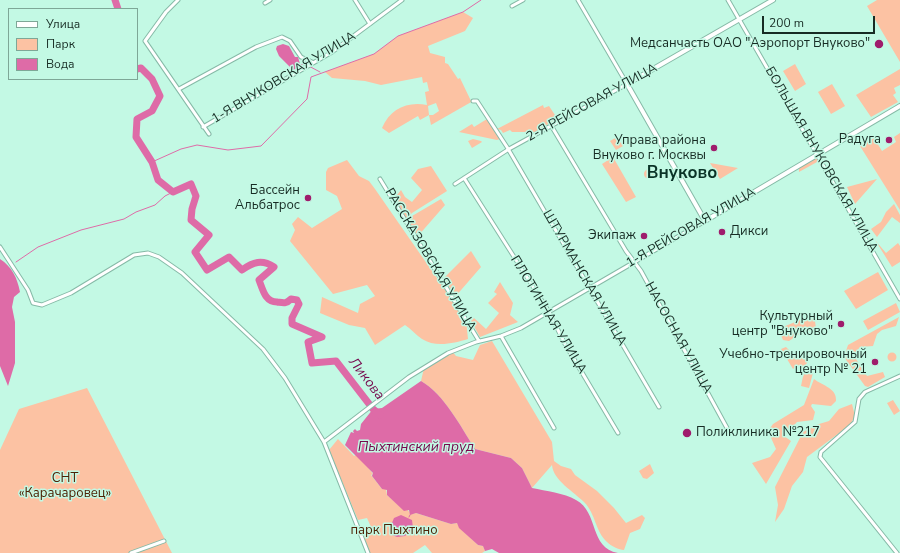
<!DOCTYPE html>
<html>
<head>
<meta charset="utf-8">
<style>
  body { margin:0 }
  #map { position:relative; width:900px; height:553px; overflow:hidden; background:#c3f9e4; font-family:"Nunito Sans",sans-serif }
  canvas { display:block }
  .legend { position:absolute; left:8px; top:8px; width:130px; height:72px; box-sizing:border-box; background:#c3f9e4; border:1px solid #7ea797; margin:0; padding:5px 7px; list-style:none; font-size:12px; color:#172c24 }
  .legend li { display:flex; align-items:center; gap:8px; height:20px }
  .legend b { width:20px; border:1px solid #7ea797 }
  .scale { position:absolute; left:762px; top:16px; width:113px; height:18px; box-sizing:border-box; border:2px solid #172c24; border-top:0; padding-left:5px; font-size:12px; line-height:14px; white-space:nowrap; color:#172c24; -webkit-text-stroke:3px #c3f9e4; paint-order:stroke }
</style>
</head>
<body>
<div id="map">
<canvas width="900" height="553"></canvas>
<ul class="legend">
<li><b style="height:5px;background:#fff"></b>Улица</li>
<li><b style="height:11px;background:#fcc2a3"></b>Парк</li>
<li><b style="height:11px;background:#de6ba7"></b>Вода</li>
</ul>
<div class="scale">200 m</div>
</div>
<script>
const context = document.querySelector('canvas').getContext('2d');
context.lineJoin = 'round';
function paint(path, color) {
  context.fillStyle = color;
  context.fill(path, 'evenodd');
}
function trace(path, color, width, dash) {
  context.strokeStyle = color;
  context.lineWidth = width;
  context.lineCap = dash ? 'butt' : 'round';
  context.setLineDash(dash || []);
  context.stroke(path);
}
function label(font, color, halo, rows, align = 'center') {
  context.font = font + ' "Nunito Sans",sans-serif';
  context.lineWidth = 3;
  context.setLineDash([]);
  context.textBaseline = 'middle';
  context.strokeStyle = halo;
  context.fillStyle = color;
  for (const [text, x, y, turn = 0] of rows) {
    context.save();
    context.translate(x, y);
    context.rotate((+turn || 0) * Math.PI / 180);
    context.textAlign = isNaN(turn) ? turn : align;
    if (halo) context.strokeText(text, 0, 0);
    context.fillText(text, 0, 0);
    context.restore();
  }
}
const green = new Path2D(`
  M877 0H900V62L867 6Z
  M463 12 473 18 465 31 428 46 430 53 445 57V63L448 64 458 79 460 78 471 101H473L431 125 429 115 420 120 418 116 389 133 382 128C390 109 407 101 427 105L425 92 429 91 427 82 423 83 422 77 381 85 365 81 332 78 325 72 374 54 398 36ZM436 103 439 111 433 115H429L428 106Z
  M795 64 806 84 795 91 783 71Z
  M900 69V85L894 88 896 93 893 95 898 102 871 117 856 95Z
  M832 84 845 106 831 114 818 92Z
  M543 105 544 108 549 106 555 115 556 119 536 132H512L510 130 503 133 501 130 497 129Z
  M487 119 500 139 497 140 459 132 472 124 474 127Z
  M900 133V210L860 146 874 138 882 151 896 142 894 137Z
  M617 137 623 146 616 150 610 141Z
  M473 139 481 141 482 142 472 148 468 141Z
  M613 157 636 197 626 202 602 164Z
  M814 159H817V162L799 172V168Z
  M347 160 359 176 369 181 375 189 466 320 468 339C454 343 436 348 422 339 416 335 411 329 405 325L375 345 365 328 349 325 320 313 322 297 358 313 360 304 375 296 367 285 333 294 290 241 295 230 292 224 298 217 312 228 342 209 337 196 326 190V172L328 168Z
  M710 163 738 168 720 179Z
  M431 166 447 191 412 213 405 220 393 200 401 190 405 197 412 202 422 190 411 178 418 169Z
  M644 174a5 5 0 1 1 10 0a5 5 0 1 1-10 0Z
  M877 179 855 204 847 187Z
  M441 199 445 205 418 236 407 219Z
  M894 204 900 215V223L892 217 877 237 871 229 881 222 886 212Z
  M875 240 886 253 898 243 900 246V262L892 267Z
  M471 251 481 267 455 297 444 278Z
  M878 272 888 290 856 309 844 291Z
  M500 282 513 303 510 315 518 322 480 337 471 321 474 318 486 329 499 313 488 303 497 294 494 292Z
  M896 303 900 312 868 330 863 321Z
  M812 315 815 321 816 329 801 333 789 341 783 340 780 333 783 327Z
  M899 317 896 326 882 330 877 334 873 346 860 347 856 352V359L867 376 883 372 885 377 868 387 865 386 844 357 848 345Z
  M492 341 552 442 554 461 561 466 571 469 575 475 597 491 614 508 626 523 642 515 645 518 640 529 630 533 624 550C619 550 611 546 607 542 595 531 596 514 584 502 574 492 553 480 552 465L532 488 522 468 511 458 475 449C461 427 444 394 421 381L424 368 452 351 456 356 473 360 480 345Z
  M786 347 795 356H802L808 359 807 363 802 369 798 365 793 369 781 349Z
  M887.5 357a4.5 4.5 0 1 1 9 0a4.5 4.5 0 1 1-9 0Z
  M805 367 814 369 809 388 801 386Z
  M814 379C823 386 837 388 836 401L831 406 812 404 811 406 815 412 813 420 797 422 784 436 791 441 766 484 752 463 770 457 776 449 768 431 773 424 804 405Z
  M87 388 172 553H0V450L19 409Z
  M893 400 900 411 894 415 887 403Z
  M852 404 855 416 850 425 807 457 803 472 792 486 784 509 775 522 778 505 775 487 803 432 819 424 829 421 839 409Z
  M338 439 354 456 358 454 373 474 371 475 382 489H386L387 495 404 510 407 509 411 514 416 513 451 524 457 523 460 528 478 545 483 546 485 551 482 553H432L425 545 413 553H369L361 530 371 527 367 518 358 520 329 450Z
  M650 464 654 473 647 479 643 478 639 471Z`);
const water = new Path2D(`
  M283 44 289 46 295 57H298L300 64H305L293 70 279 56 276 49 277 46Z
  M0 259C12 267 17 277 20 292L14 297 12 307 15 322V363L8 386 0 366Z
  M421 381C444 394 461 427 475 449L511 458 522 468 532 488C546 491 564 493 576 500 599 512 589 548 618 553H499L492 549 485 551 483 546 478 545 459 528 457 523 451 524 416 513 410 515 409 510 404 511 387 495V490L382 489 372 476 373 473 345 445 351 432 354 433 353 431 355 429 357 431 360 430 361 424 373 409 382 408Z
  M401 515 412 520 413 528 405 536 397 537 390 534 389 530 394 518Z`);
const stream = new Path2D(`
  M305 64 320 72
  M152 162 181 149 197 145 228 150 261 146 307 99 311 77 374 54 398 36 463 12 481 0
  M16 262 38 247 81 230 124 219 136 212 155 205 165 196 173 192
  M409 517 410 515`);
const river = new Path2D(`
  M115 0 118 9
  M137 69 141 68 152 79 160 96 152 111 137 119 136 137 152 162 158 180 173 192 191 184 196 196 192 209 191 220 209 235 195 252 207 270 229 257 242 270C253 262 262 259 274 267L259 280C263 290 265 302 277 302 284 303 286 304 291 299L297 300 299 304 292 318V324L322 337 308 342 312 363 336 361 373 409 380 415`);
const minor = new Path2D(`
  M178 0 166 12 145 41 209 134
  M355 0 370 24
  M728 0 900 299
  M265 3 270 0
  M512 6 523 0
  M179 89 256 47 282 37 290 41 301 57 312 62
  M473 101H477L507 147 659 407
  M203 127 332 52 402 0
  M552 127 626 251 641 271 727 428
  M464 178 549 312 565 344 618 433
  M380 179 479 341
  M455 184 509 149 627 84 578 0
  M0 247 28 290 33 303 42 305 71 293 134 255 148 253 159 257 182 273 263 349 285 378 324 442 368 553
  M501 336 554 428
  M324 442 409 377 448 353 476 342 501 336 521 328 705 221
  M131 553 164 541
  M897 553 820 457 821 452 855 422 859 399 865 392 900 376`);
const tertiary = new Path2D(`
  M773 0 627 84 705 221 900 106`);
const markers = [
  [879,44,5,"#9f1c6c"],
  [889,140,4,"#9f1c6c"],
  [714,148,4,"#9f1c6c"],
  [308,198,4,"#9f1c6c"],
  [722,232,4,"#9f1c6c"],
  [644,236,4,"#9f1c6c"],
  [841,324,4,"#9f1c6c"],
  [875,362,4,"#9f1c6c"],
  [687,433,5,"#9f1c6c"]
];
const poiNames = [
  ["Медсанчасть ОАО \"Аэропорт Внуково\"",870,44],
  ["Радуга",881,140],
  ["Управа района",706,141],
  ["Внуково г. Москвы",706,156],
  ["Бассейн",300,191],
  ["Альбатрос",300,206],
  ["Дикси",730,232,"left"],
  ["Экипаж",636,236],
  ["Культурный",833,317],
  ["центр \"Внуково\"",833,332],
  ["Учебно-тренировочный",867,355],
  ["центр № 21",867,370],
  ["Поликлиника №217",696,433,"left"]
];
const streetNames = [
  ["1-Я ВНУКОВСКАЯ УЛИЦА",284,78,-31],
  ["2-Я РЕЙСОВАЯ УЛИЦА",592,103,-29],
  ["БОЛЬШАЯ ВНУКОВСКАЯ УЛИЦА",821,160,60],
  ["1-Я РЕЙСОВАЯ УЛИЦА",691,228,-30],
  ["РАССКАЗОВСКАЯ УЛИЦА",430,260,59],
  ["ШТУРМАНСКАЯ УЛИЦА",584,278,60],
  ["ПЛОТИННАЯ УЛИЦА",548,315,59],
  ["НАСОСНАЯ УЛИЦА",678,338,61]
];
const parkNames = [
  ["СНТ",65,479],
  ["«Карачаровец»",65,494],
  ["парк Пыхтино",394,531]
];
const waterNames = [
  ["Ликова",366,379,52],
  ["Пыхтинский пруд",416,448]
];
const districtNames = [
  ["Внуково",682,174]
];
paint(green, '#fcc2a3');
paint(water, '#de6ba7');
trace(stream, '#de6ba7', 1);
trace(river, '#de6ba7', 7);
trace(minor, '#86baa7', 5);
trace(tertiary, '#86baa7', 6);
trace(minor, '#fff', 3);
trace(tertiary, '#fff', 4);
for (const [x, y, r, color] of markers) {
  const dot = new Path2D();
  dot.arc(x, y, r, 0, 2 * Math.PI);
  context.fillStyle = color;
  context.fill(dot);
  trace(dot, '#c3f9e4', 1.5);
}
label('13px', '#172c24', '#c3f9e4', poiNames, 'right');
label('13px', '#172c24', '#c3f9e4', streetNames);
label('13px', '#4e2306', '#c3f9e4', parkNames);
label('italic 14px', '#75094d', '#c3f9e4', waterNames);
label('bold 17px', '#0a3327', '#c3f9e4', districtNames);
</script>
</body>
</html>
